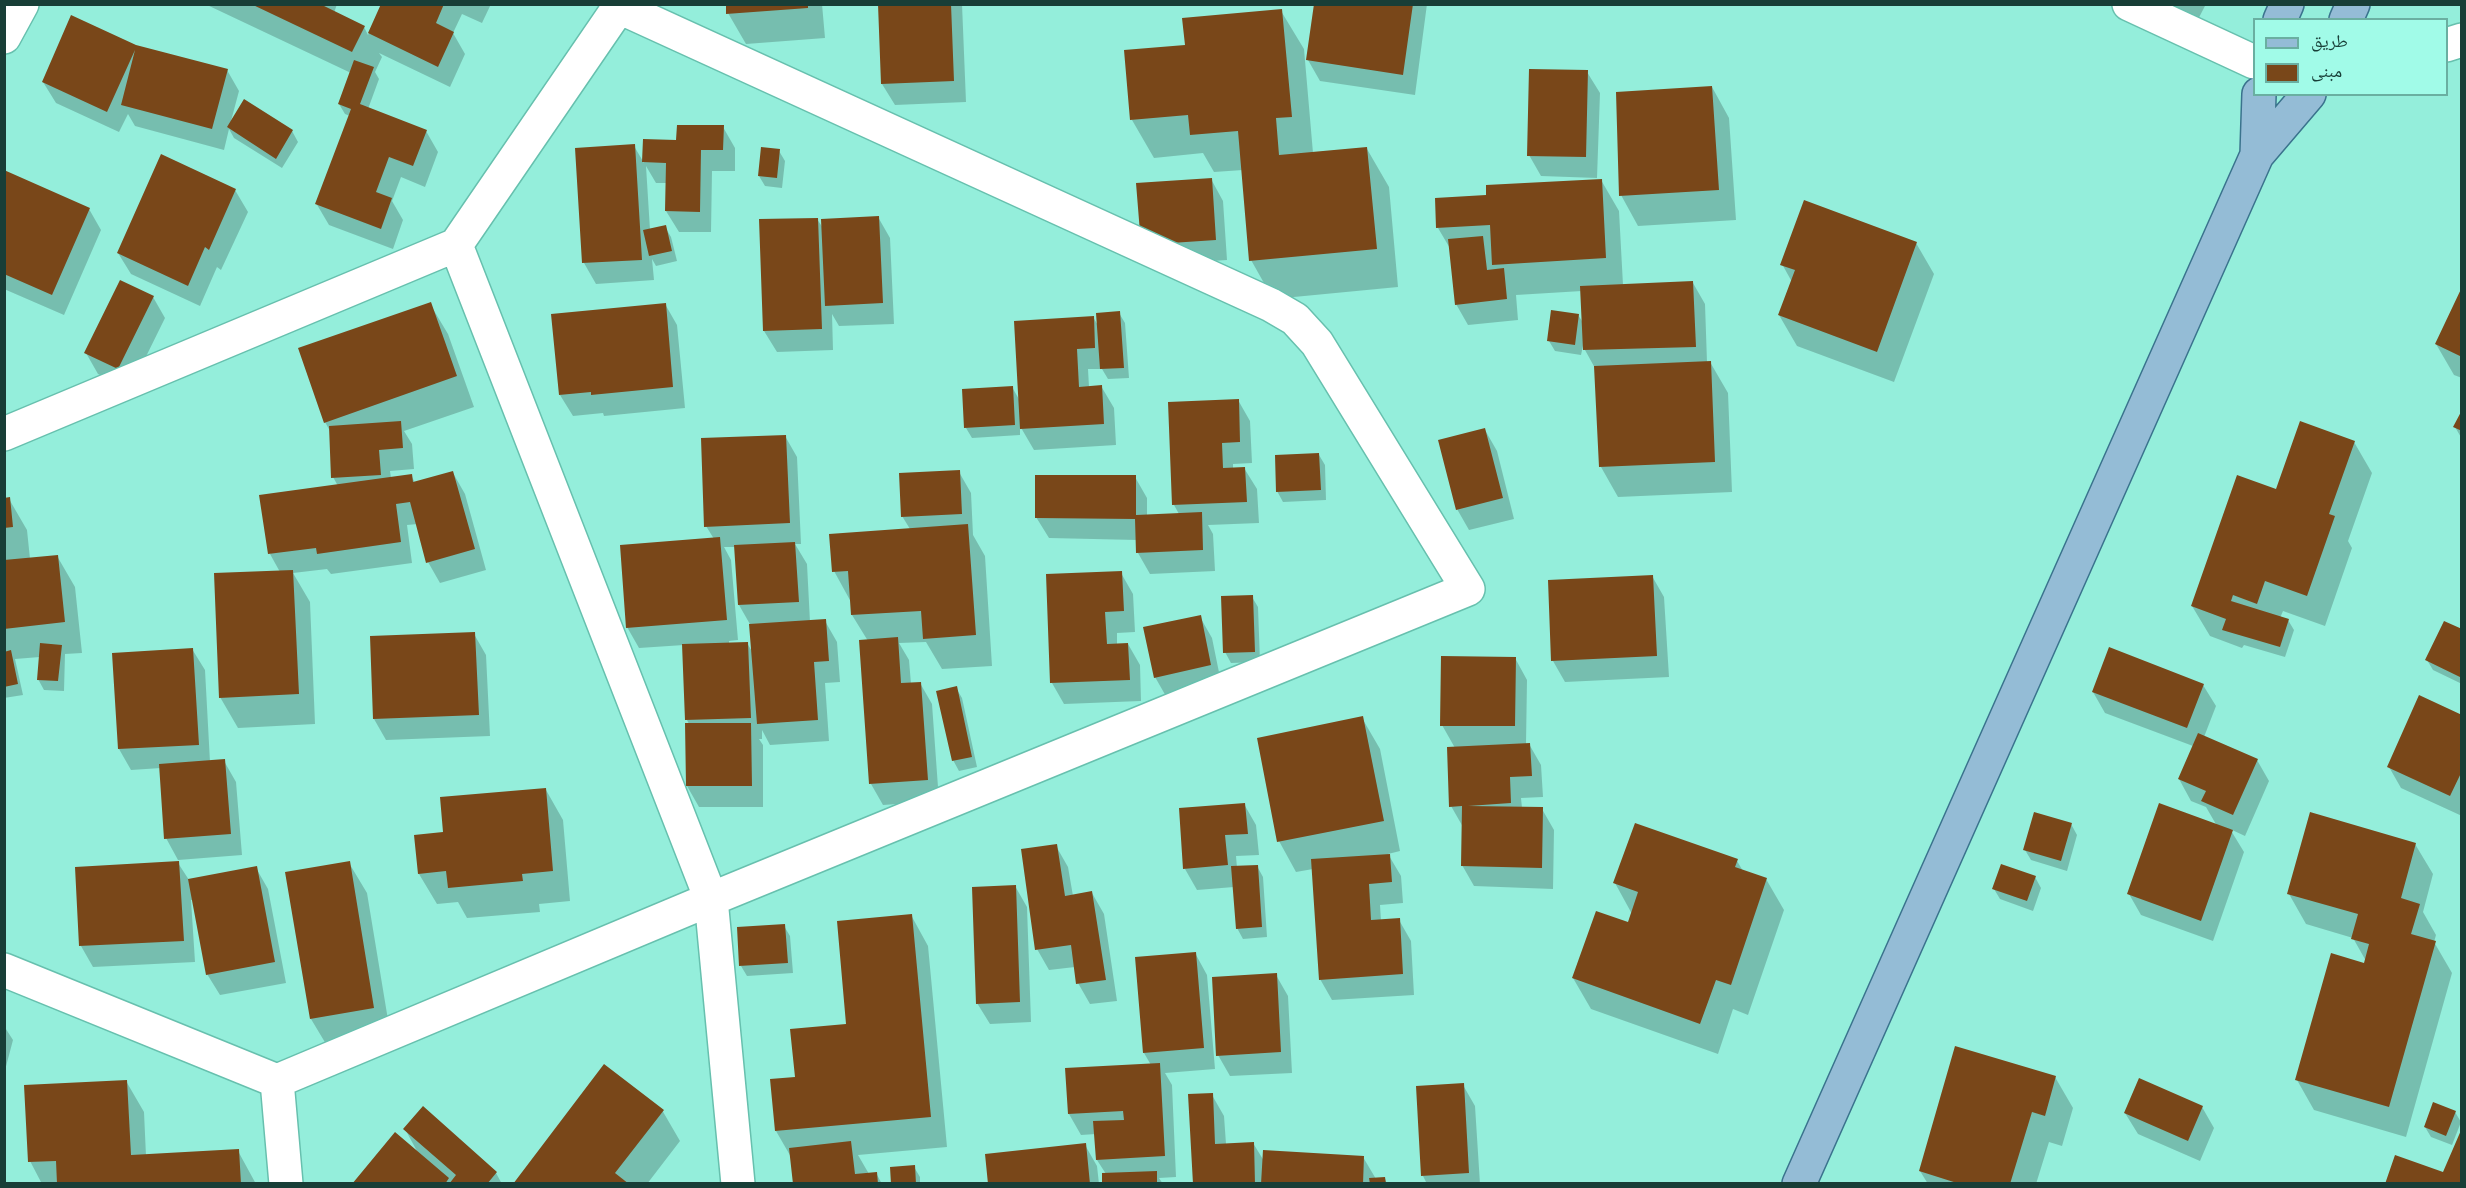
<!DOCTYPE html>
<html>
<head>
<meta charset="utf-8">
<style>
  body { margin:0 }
  #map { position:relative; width:2466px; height:1188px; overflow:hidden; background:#94eedb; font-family:"Source Sans 3","Noto Naskh Arabic",sans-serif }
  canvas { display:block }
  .frame { position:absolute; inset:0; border:6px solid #183e37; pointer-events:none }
  .legend { position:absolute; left:2253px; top:18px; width:195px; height:78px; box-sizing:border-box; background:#a1fbe8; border:2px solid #6aafa1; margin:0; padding:8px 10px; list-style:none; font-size:18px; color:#183e37 }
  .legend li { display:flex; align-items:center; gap:12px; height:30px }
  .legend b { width:30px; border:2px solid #6aafa1 }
</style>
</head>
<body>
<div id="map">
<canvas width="2466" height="1188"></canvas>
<div class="frame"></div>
<ul class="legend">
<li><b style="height:8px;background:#94bcd6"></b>طريق</li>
<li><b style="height:16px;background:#794719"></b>مبنى</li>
</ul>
</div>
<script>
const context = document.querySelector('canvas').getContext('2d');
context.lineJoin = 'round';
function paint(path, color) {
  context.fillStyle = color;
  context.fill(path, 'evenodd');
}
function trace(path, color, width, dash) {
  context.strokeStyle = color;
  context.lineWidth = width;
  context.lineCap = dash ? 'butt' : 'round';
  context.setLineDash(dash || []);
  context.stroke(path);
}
const shadow = new Path2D(`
  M205 4H337L334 13 364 27 368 35 383 4H491L482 23 462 14 453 33 465 54 450 87 379 53 382 57 375 72 379 79 368 109 426 131 438 152 425 187 401 177 392 201 403 220 393 249 329 225 316 203 350 116 345 114 339 104 351 73Z
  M727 4H822L825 38 746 44 728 13Z
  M879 4H962L966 102 895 105 882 84Z
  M1316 4H1427L1415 95 1320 81 1308 60Z
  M2137 4H2206L2191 33Z
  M1281 11 1304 49 1313 153 1367 149 1389 187 1398 287 1273 299 1251 260 1243 170 1214 172 1203 153 1154 158 1132 120 1186 46Z
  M136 46 227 70 239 91 231 121 245 101 292 131 298 142 282 168 234 138 229 129 224 150 135 126 128 114 119 132 56 103 43 82Z
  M1587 72 1600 93 1597 178 1541 176 1529 155Z
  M1712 87 1729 118 1736 220 1638 226 1621 195Z
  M723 127 735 148V171H712L711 232H679L666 211 667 183H656L646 166 650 230 665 227 671 237 677 261 656 266 652 259 654 280 596 284 584 263 634 146 644 163V141H677Z
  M779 151 785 161 782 188 765 186 759 176Z
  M4 172 89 209 101 230 64 315 4 289Z
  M1211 179 1223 201 1227 260 1154 265Z
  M1601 180 1619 211 1623 285 1693 283 1705 304 1707 362H1710L1728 393 1732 492 1618 497 1601 467 1596 370 1585 350 1584 341 1581 355 1555 351 1549 341 1578 315 1584 324 1582 291 1516 295 1518 320 1468 325 1456 304 1451 250 1438 228 1488 196Z
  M235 190 248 212 221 270 217 267 200 306 131 274 118 253Z
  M878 217 890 238 894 324 839 326 832 314 833 350 777 352 764 331 817 219 823 228Z
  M1916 243 1934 274 1894 382 1797 346 1779 315 1792 282 1782 264Z
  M2462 290V378L2454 375 2436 344Z
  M153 297 165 318 130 389 98 374 86 353Z
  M430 304 448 334 474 407 404 431 412 444 414 469 390 471 391 478 411 475 415 483 453 473 465 494 486 570 440 583 428 562 418 524 407 525 412 563 331 574 327 569 293 573 310 602 315 724 238 728 220 697 280 572 270 554 338 486 333 477 330 431 325 422Z
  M665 304 677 325 685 408 604 416 603 413 573 416 560 395Z
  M1119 313 1125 323 1129 378 1108 379 1102 369H1088L1089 387 1101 386 1114 408 1116 445 1034 450 1020 426V435L972 438 966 428 964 391 1012 387 1020 401 1093 317 1099 327Z
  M1238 400 1250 421 1252 463 1233 464V469L1244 468 1257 489 1259 523 1208 525 1213 534 1215 571 1150 574 1138 553 1137 540 1049 538 1036 517 1135 477 1147 498V516L1179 514 1174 505Z
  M2462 413V439L2455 427Z
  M1485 430 1497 451 1514 519 1469 530 1457 509Z
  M785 436 797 457 801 544H795L807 564 810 622 825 621 837 642 840 682 825 683 829 741 770 745 762 730V739H759L763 745V807H699L687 786 689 724 687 720 684 645 639 648 627 627 714 539 706 526ZM724 547H736L739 605 751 626 753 653 747 643 729 644V641L738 640 731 560Z
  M2354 442 2372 473 2348 541 2352 548 2325 626 2283 611 2280 618 2288 620 2294 630 2285 657 2244 645 2242 648 2210 636 2192 606 2277 491Z
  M1319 455 1325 465 1326 500 1283 502 1277 491Z
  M959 472 971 493 973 535 985 556 992 666 942 669 926 642 899 643 909 660 911 684 920 683 932 704 939 801 883 805 871 784 868 641 852 615 851 602 834 571 910 529 902 516Z
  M9 499 27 530 30 559 57 556 75 587 82 653 65 654 64 691 44 690 38 679 40 657 15 659 23 695 4 698V500Z
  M1121 573 1133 594 1135 632 1117 633V645L1128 644 1140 665 1141 701 1064 704 1052 683Z
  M1652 576 1664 597 1669 677 1565 682 1553 661 1549 582Z
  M1252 597 1258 607 1260 662 1231 663 1225 652Z
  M1200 617 1212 638 1222 687 1167 698 1155 677Z
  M2462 631V684L2433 670 2427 660Z
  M474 634 486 655 490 736 386 740 374 719Z
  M192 649 205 670 210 762 224 761 236 782 242 855 178 860 166 838 161 768 131 770 119 749Z
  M1515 658 1527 680 1526 744H1529L1541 765 1543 797 1521 798 1522 808 1542 809 1554 830 1553 889 1474 886 1462 865 1463 827 1451 806 1455 748 1442 725Z
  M2203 685 2216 706 2204 737 2257 760 2269 781 2245 836 2230 829 2244 852 2213 941 2141 915 2129 894 2217 826 2206 807 2191 801 2179 779 2193 746 2105 713 2093 692Z
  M956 688 962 698 977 767 959 771 953 760Z
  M2462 716V816L2401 788 2389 767Z
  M1362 718 1380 749 1400 851 1388 854 1401 876 1403 903 1380 905 1381 921 1399 920 1411 941 1414 995 1332 1000 1320 979 1313 869 1296 872 1279 841Z
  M546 790 563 820 570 901 539 904 540 912 467 918 458 902 437 904 419 874 416 836 445 833Z
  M1244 804 1256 825 1259 855 1236 856 1237 868 1257 866 1263 877 1267 937 1243 939 1237 928 1234 887 1197 890 1185 869Z
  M2071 824 2077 835 2067 871 2031 860 2025 850Z
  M2415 844 2433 874 2423 912 2436 935 2434 942 2452 973 2406 1137 2314 1110 2297 1080 2366 961 2353 938 2306 924 2289 894Z
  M1056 846 1068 867 1073 896 1092 893 1104 914 1117 1001 1090 1004 1078 983 1075 967 1049 970 1037 949Z
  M1737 861 1743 871 1766 879 1784 910 1748 1015 1733 1009 1718 1054 1591 1009 1573 978 1629 924 1632 914 1615 883Z
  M178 863 189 880 256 868 268 889 286 983 220 995 207 974 193 900H191L195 962 93 967 81 946 76 868Z
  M349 863 367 893 391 1038 329 1049 311 1019Z
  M2035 877 2041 888 2033 911 2000 899 1994 889Z
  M1015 886 1027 907 1031 1022 990 1024 977 1003Z
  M911 915 928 946 947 1147 858 1155 869 1174 876 1173 882 1184H794L791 1157 776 1131 796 1078 848 1025Z
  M784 926 790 936 793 973 747 976 741 966Z
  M1195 953 1207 975 1215 1069 1165 1073 1172 1085 1176 1177 1159 1178 1163 1184H1104L1106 1174 1097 1160 1096 1134 1081 1135 1069 1114 1151 1065 1144 1053Z
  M1276 975 1288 996 1292 1073 1230 1076 1218 1055Z
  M4 1026 13 1040 4 1074Z
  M2055 1077 2073 1108 2062 1146 2049 1142 2036 1184H1928L1920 1171Z
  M126 1081 144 1112 146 1156 238 1151 256 1184H42L30 1161Z
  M1463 1085 1475 1106 1480 1184H1427L1423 1176Z
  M1212 1095 1224 1116 1226 1144 1253 1143 1264 1161 1363 1157 1376 1179H1385L1387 1184H1194Z
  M2202 1107 2214 1128 2200 1161 2138 1134 2125 1113Z
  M662 1110 680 1141 647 1184H515Z
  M2455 1112 2461 1122 2452 1145 2431 1137 2425 1127Z
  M405 1129 496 1173 502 1184H354L418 1153Z
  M1085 1145 1097 1166 1099 1184H989Z
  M914 1167 920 1177V1184H892Z`);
const building = new Path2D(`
  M251 4H320L365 26 352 52Z
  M381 4H444L436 23 454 32 438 67 368 33Z
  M878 4H951L954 81 881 84Z
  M1314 4H1413L1403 75 1306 60Z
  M726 5H808V8L726 14Z
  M1282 9 1292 117 1276 118 1279 155 1367 147 1377 249 1249 261 1238 131 1190 135 1188 115 1130 120 1124 50 1185 45 1182 18Z
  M71 15 136 45 228 69 212 129 121 105 135 50 107 112 42 82Z
  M354 60 374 67 360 104 427 130 413 166 389 157 376 192 392 198 381 229 315 204 351 109 338 104Z
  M1529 69 1588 70 1586 157 1527 156Z
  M1712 86 1719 190 1619 196 1616 92Z
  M244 99 293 130 276 159 227 127Z
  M677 125H724L723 150H701L700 212 665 211 666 163 642 162 643 139 676 140Z
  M635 144 642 260 582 263 575 148Z
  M761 147 780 149 777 178 758 176Z
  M161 154 236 189 209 250 205 247 188 286 117 253Z
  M4 170 90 208 52 295 4 274Z
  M1212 178 1216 240 1141 245 1136 183Z
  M1602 179 1606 258 1492 265 1490 225 1436 228 1435 198 1486 195V185Z
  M1804 200 1917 242 1877 352 1778 315 1795 270 1780 265Z
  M879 216 883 303 825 306 821 219Z
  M818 218 822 329 763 331 759 219Z
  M666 225 672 251 649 256 643 230Z
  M1483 236 1487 270 1504 268 1507 299 1455 305 1448 239Z
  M120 280 154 296 118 369 84 353Z
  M1693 281 1696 347 1583 350 1580 286Z
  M2462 287V357L2435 344Z
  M431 302 457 376 324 423 298 348Z
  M666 303 673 387 591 395V392L559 395 551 314Z
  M1551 310 1579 314 1575 345 1547 341Z
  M1120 311 1124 368 1100 369 1096 313Z
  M1094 316 1095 348 1077 349 1079 387 1102 385 1104 424 1020 429 1014 321Z
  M1711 361 1715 462 1599 467 1594 366Z
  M1013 386 1015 425 964 428 962 389Z
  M1239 399 1240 442 1222 443 1223 468 1245 467 1247 502 1172 505 1168 402Z
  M2462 410V431L2453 427Z
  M401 421 403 448 379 450 381 475 331 478 329 426Z
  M2300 421 2355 441 2329 514 2335 516 2307 596 2265 581 2257 604 2233 595 2231 601 2289 619 2280 647 2222 630 2226 619 2191 606 2237 475 2276 489Z
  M1485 428 1503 498 1456 510 1438 440Z
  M786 435 790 523 704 527 701 438Z
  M1319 453 1321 490 1276 492 1275 455Z
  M960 470 962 514 901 517 899 473Z
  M453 471 475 549 426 563 410 502 396 504 401 542 317 554 316 548 268 554 259 495 412 474 413 482Z
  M1035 475H1136V515L1202 512 1203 550 1136 553 1135 519 1035 518Z
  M10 497 13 527 4 528V498Z
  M968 524 976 635 923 639 921 611 851 615 848 571 832 572 829 534Z
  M720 537 727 620 626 628 620 545Z
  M795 542 799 602 738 605 734 545Z
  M58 555 65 622 4 629V560Z
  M293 570 299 694 219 698 214 573Z
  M1122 571 1124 611 1105 612 1107 644 1128 643 1130 680 1050 683 1046 574Z
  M1653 575 1657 656 1551 661 1548 580Z
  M1253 595 1255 652 1223 653 1221 596Z
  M1201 615 1211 665 1154 678 1143 627Z
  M826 619 829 661 814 662 818 720 757 724 749 624Z
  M2444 621 2462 629V678L2425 660Z
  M475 632 479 715 373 719 370 636Z
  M898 637 901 683 921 682 928 780 869 784 859 640Z
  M748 642 751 718 685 720 682 644Z
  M40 643 62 645 58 681 37 680Z
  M2109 647 2204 684 2187 728 2092 692Z
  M193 648 199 745 118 749 112 653Z
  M11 650 18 684 4 687V652Z
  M1441 656 1516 657 1515 726H1440Z
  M957 686 972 757 952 761 936 691Z
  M2419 695 2462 715V771L2450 796 2387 767Z
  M1363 716 1384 821 1277 842 1257 738Z
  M685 723H751L752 786H686Z
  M2198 733 2258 759 2233 815 2201 801 2206 791 2178 779Z
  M1530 743 1532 776 1510 777 1511 803 1468 806 1543 807 1542 868 1461 866 1462 806 1449 807 1447 747Z
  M225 759 231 834 164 839 159 764Z
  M546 788 553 871 522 874 523 881 448 888 446 871 418 874 414 835 443 832 440 797Z
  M1245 803 1248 834 1225 835 1228 865 1183 869 1179 808Z
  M2159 803 2233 830 2201 921 2127 894Z
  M2034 812 2072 823 2061 861 2023 850Z
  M2310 812 2416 843 2401 898 2420 904 2411 934 2436 941 2389 1107 2295 1080 2331 953 2364 963 2369 944 2351 939 2358 914 2287 894Z
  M1635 823 1738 859 1735 867 1767 878 1731 985 1716 980 1700 1024 1572 978 1596 911 1628 922 1638 892 1613 883Z
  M1057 844 1065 896 1092 891 1106 980 1076 984 1071 945 1035 950 1021 849Z
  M1390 854 1392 882 1369 884 1371 920 1400 918 1403 974 1319 980 1311 859Z
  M179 861 184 941 79 946 75 867Z
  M350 861 374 1008 310 1019 285 872Z
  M2001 864 2036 876 2027 901 1992 889Z
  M1258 865 1262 927 1236 929 1231 866Z
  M257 866 275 962 206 975 188 879Z
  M1016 885 1020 1002 976 1004 972 887Z
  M912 914 931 1117 775 1131 770 1079 795 1077 790 1029 846 1024 837 921Z
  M785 924 788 963 739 966 737 927Z
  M1196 952 1204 1048 1143 1053 1135 957Z
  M1277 973 1281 1052 1216 1056 1212 977Z
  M1955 1046 2056 1076 2045 1116 2032 1112 2010 1184H1960L1919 1171Z
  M1160 1063 1165 1156 1096 1160 1093 1121 1124 1120 1123 1111 1068 1114 1065 1068Z
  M604 1064 664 1110 615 1173 629 1184H513Z
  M2139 1078 2203 1106 2188 1141 2124 1113Z
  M127 1080 131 1155 239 1149 241 1184H57L56 1161 28 1162 24 1085Z
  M1464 1083 1469 1173 1421 1176 1416 1086Z
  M1213 1093 1215 1144 1254 1142 1255 1184H1193L1188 1094Z
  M2433 1102 2456 1111 2446 1136 2424 1127Z
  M423 1106 497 1172 487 1184H449L456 1175 403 1129Z
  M2462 1128V1184H2385L2395 1155 2443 1172Z
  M395 1132 449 1178 445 1184H352Z
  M851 1141 855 1174 877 1172 878 1184H793L789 1148Z
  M1086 1143 1090 1184H988L985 1154Z
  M1263 1150 1364 1156 1363 1184H1261Z
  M915 1165 916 1184H891L890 1167Z
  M1157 1171V1184H1102V1173Z
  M1385 1177 1386 1184H1370L1369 1178Z`);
const minor = new Path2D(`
  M2129 4 2254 62
  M4 37 22 4
  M456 245 711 899 738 1184
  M4 434 456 245 619 7 1271 305 1295 319 1317 343 1468 589 711 899 277 1081 286 1184
  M4 970 277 1081`);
const tertiary = new Path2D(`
  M2446 45 2462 40`);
const primary = new Path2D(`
  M2280 20 2287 4
  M2346 20 2353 4
  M2257 155 2259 94
  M1799 1184 2257 155 2309 94`);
paint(shadow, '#0003');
paint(building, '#794719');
trace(minor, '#67c0ae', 36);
trace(tertiary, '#67c0ae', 36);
trace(primary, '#3a738d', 36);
trace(minor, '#fff', 33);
trace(tertiary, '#fff', 33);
trace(primary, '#94bcd6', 33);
</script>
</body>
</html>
